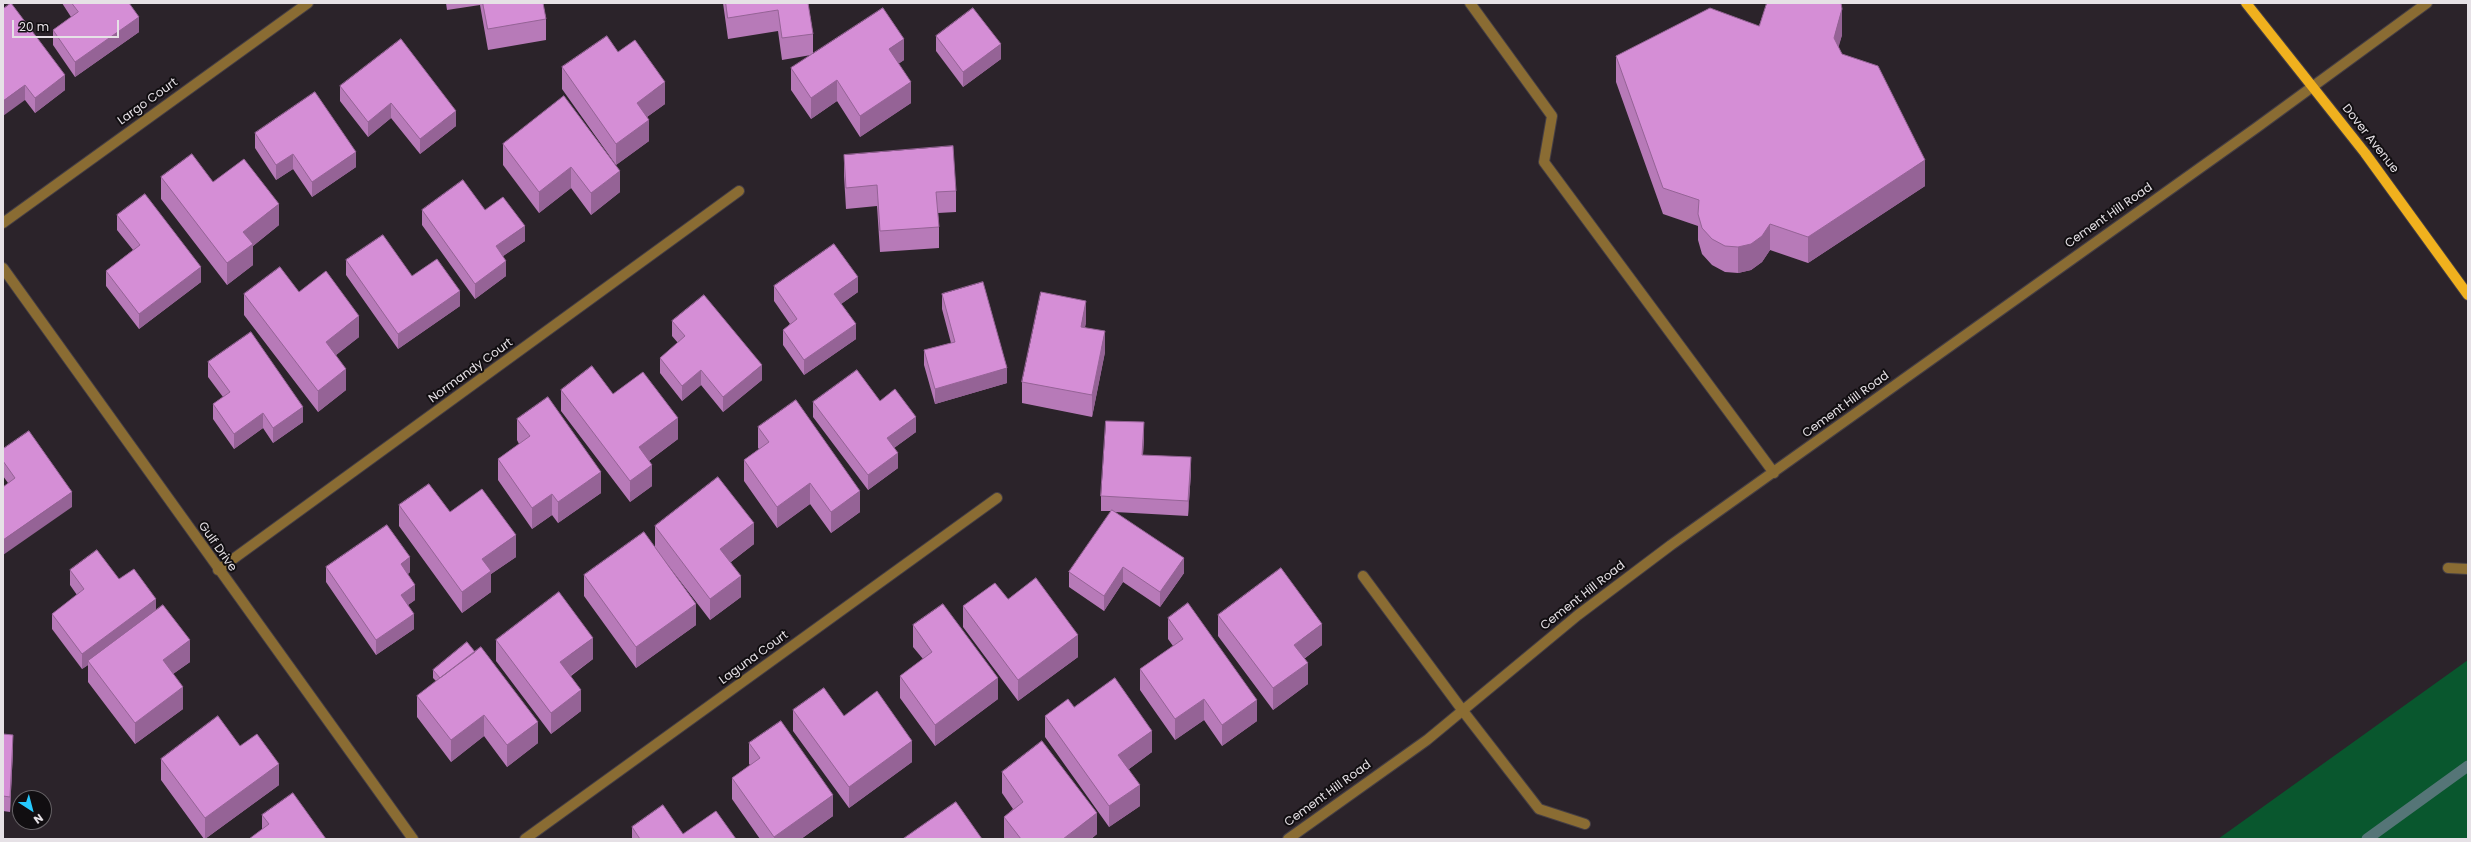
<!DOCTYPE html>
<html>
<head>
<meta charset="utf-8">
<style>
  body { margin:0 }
  #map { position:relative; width:2471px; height:842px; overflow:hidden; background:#2b232a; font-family:Poppins,sans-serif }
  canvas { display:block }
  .frame { position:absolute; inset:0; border:4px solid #e6e1e6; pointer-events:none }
  .north { position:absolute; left:12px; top:790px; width:40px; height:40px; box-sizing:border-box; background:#110e11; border:1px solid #666266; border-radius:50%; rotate:144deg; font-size:11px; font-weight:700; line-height:16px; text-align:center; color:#e6e1e6 }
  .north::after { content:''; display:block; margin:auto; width:14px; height:18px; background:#26c9fe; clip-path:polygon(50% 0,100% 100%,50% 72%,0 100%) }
  .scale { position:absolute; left:12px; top:20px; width:107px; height:18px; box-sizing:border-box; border:2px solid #e6e1e6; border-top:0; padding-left:5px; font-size:12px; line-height:14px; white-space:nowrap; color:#e6e1e6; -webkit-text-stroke:3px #110e11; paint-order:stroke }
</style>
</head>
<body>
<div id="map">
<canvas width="2471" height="842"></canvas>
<div class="frame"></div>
<div class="north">N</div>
<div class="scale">20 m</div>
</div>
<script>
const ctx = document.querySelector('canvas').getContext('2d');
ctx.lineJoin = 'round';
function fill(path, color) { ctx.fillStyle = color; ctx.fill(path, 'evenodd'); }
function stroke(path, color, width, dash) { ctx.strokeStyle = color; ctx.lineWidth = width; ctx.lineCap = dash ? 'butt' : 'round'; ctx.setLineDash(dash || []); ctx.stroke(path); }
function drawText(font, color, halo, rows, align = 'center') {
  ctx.font = font + ' Poppins,sans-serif'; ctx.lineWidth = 4; ctx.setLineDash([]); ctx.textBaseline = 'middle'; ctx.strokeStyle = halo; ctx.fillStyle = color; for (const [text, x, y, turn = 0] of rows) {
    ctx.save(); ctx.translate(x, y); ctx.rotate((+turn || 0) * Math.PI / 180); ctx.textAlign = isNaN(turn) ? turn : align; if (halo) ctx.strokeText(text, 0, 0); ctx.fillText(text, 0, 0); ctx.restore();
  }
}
fill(new Path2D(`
  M2468,660V839H2218Z`), '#09572e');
stroke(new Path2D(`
  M2367,839L2468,766`), '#557577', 11);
const minor = new Path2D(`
  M1470,3L1552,116L1544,162L1774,473
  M3,223L308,3
  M3,268L413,839
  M2448,568L2468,569
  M218,570L739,191
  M1363,576L1463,711L1539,809L1585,824
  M525,839L997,498
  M1288,839L1427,740L1578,615L1671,545L2256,128L2427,3`);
const major = new Path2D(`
  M2246,3L2365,153L2468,295`);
stroke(minor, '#453e44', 12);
stroke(major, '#453e44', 12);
stroke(minor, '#8a6c33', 10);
stroke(major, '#f0b11e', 10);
fill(new Path2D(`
  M62,3H129L139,32L75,77L53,45V30L71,17Z
  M446,3H543L546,19V40L488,50L480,5L447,10Z
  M723,3H808L813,34V54L904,60L898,64L911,103L860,137L837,101L811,119L791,90V68L811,55L782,60L778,31L728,39Z
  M3,9L65,90L35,113L25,100Z
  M1759,26L1842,35L1838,47L1842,54L1925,186L1808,263L1770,250L1762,262L1751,270L1738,273L1725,272L1712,265L1702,254L1698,240V226L1663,214L1616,82V56Z
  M936,36L1001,59L963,87L936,51Z
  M618,52L665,104L647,117L649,141L616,165L562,89V67Z
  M340,86L456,126L420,154L391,118L368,137L340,101Z
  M564,96L620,192L591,215L571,188L539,213L503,165V144Z
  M255,133L356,167L312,197L293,169L276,180L255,148Z
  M844,155L956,191V212L938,213L939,227V248L880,252L877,206L846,209L844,176Z
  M161,177L213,182L279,225L253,246V265L227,285L161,199Z
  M422,210L525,241L503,256L506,276L475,299L422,225Z
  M117,215L201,282L139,329L106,286V271L133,250L117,230Z
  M346,260L412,276L460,306L398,349L346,275Z
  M774,286L858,292L841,304L856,339L804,375L783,345V330L790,324L774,301Z
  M299,292L359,337L336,355L346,390L318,412L244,315V294Z
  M942,294L1007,383L935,404L924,365V350L951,343L942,309Z
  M672,321L762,380L723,412L701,385L682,401L660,373V358L678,343L672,336Z
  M1086,322L1085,327L1105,352L1092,417L1022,403V382Z
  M208,362L303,422L273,443L263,428L234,449L213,419V404L223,397L208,377Z
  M561,390L613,394L678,439L649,461L652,486L630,502L561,411Z
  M813,402L916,432L894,448L898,468L868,490L813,417Z
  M517,419L601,493L558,523L552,515L532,529L498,480V459L519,444L517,440Z
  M758,427L860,512L831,533L810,504L777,528L744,481V460L759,449L758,448Z
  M1144,437L1143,455L1191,472L1188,516L1115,512L1184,573L1160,607L1123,582L1104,611L1069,587V572L1111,511H1101V496Z
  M3,449L72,507L8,483L3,476Z
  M399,505L516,557L491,574V592L462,613L399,526Z
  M655,526L754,544L731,562L741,597L710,620L664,560L696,625L636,668L584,596V575L655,546Z
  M326,567L410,572L408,574L415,600L408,605L414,629L376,655L326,582Z
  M70,570L119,579L156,610L190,662L173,674L183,709L135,744L88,682V665L82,669L52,629V614L77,595L70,585Z
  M1008,599L1078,657L1018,701L963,627V606Z
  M1218,615L1322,645L1304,659L1308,684L1273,710L1218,636Z
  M1168,618L1257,721L1222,746L1204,720L1175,740L1140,690V669L1173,646L1168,639Z
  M913,625L998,699L935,746L900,698V676L923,659L913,647Z
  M496,640L593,659L571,676L581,711L551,734L496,661Z
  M433,670L538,743L507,767L484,736L451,762L417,717V696L436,681L433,678Z
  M1074,707L1152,752L1129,769L1140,806L1109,827L1045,737V716Z
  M793,710L844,716L912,762L849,808L793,731Z
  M3,734L13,750L10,812L3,811Z
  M749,743L833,816L801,839H760L732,799V778L750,765L749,764Z
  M240,746L279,785L205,839H204L161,780V759Z
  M1002,772L1097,834L1091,839H1005L1004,838V817L1013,809L1002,793Z
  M262,815L326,839L262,829Z
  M632,827L683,834L736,839H632Z`), '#b77ab8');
fill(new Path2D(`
  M1842,9V35L1834,64V38Z
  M139,17V32L75,77V62Z
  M904,39V60L889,70V49Z
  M1001,44V59L963,87V72Z
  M65,75V90L35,113V98Z
  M837,80V101L811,119V98Z
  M665,82V104L637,124V103Z
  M911,82V103L860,137V116Z
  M25,85V100L3,116V101Z
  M391,103V118L368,137V122Z
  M456,111V126L420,154V139Z
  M649,120V141L616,165V144Z
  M356,152V167L312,197V182Z
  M293,154V169L276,180V165Z
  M1925,160V186L1808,263V237Z
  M571,167V188L539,213V192Z
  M620,171V192L591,215V193Z
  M279,204V225L253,246V265L227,285V263L243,232Z
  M1770,224V250L1762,262L1751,270L1738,273V247Z
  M525,226V241L496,261V246Z
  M506,261V276L475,299V284Z
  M201,267V282L139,329V314Z
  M858,277V292L834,309V294Z
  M460,291V306L398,349V334Z
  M1086,301V322L1081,348V327Z
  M359,316V337L326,363V342Z
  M856,324V339L804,375V360Z
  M1105,331V352L1092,417V395Z
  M762,365V380L723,412V397Z
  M1007,368V383L935,404V389Z
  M346,369V390L318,412V391Z
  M701,370V385L682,401V386Z
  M303,407V422L273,443V428Z
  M263,413V428L234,449V434Z
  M916,417V432L887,453V438Z
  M678,418V439L639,468V447Z
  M1144,422V437L1142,470V455Z
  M898,453V468L868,490V475Z
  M1191,457V472L1188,516V501Z
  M652,465V486L630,502V481Z
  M601,472V493L558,523V502Z
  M810,483V504L777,528V507Z
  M860,491V512L831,533V512Z
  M72,492V507L3,555V540Z
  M552,494V515L532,529V508Z
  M754,523V544L720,570V549Z
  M516,535V557L491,574V592L462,613V592L482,559Z
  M410,557V572L401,579V564Z
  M1184,558V573L1160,607V592Z
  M1123,567V582L1104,611V596Z
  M741,576V597L710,620V599Z
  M415,585V600L401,610V595Z
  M156,599V614L88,661V665L82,669V654Z
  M696,604V625L636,668V647Z
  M414,614V629L376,655V640Z
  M1322,624V645L1294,666V645Z
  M1078,635V657L1018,701V680Z
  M593,638V659L560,683V662Z
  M190,640V662L163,681V660Z
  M1308,663V684L1273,710V688Z
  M998,678V699L935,746V725Z
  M183,687V709L135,744V723Z
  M581,690V711L551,734V713Z
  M1204,699V720L1175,740V719Z
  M1257,700V721L1222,746V725Z
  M484,715V736L451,762V740Z
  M538,722V743L507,767V745Z
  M1152,731V752L1118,777V755Z
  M13,735V750L10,812V797Z
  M912,741V762L849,808V787Z
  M279,764V785L205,839V818Z
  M1140,785V806L1109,827V806Z
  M833,795V816L801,839H774V837Z
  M1097,813V834L1091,839H1063Z`), '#956396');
const building = new Path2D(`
  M11,3L65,75L35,98L25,85L3,101V9Z
  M72,3H129L139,17L75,62L53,30L78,12Z
  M483,3H543L546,19L488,29Z
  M726,3H808L813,34L782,38L778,10L728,18Z
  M1767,3H1841L1842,9L1834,38L1842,54L1878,66L1925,160L1808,237L1770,224L1762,236L1751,244L1738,247L1725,246L1712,239L1702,228L1698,214L1699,200L1663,188L1616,56L1710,8L1759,26Z
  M883,8L904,39L889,49L911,82L860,116L837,80L811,98L791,68Z
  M973,8L1001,44L963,72L936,36Z
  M607,36L618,52L635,40L665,82L637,103L649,120L616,144L562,67Z
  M401,39L456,111L420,139L391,103L368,122L340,86Z
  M315,92L356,152L312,182L293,154L276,165L255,133Z
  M564,96L620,171L591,193L571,167L539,192L503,144Z
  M953,146L956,191L936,192L939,227L880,231L877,185L846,188L844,155Z
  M192,154L213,182L244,159L279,204L243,232L253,244L227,263L161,177Z
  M463,180L485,210L503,197L525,226L496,246L506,261L475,284L422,210Z
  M145,194L201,267L139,314L106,271L140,245L117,215Z
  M383,235L412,276L437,259L460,291L398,334L346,260Z
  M834,244L858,277L834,294L856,324L804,360L783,330L797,319L774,286Z
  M280,267L299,292L326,271L359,316L326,342L346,369L318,391L244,294Z
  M983,282L1007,368L935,389L924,350L955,342L942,294Z
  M1041,292L1086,301L1081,327L1105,331L1092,395L1022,382Z
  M704,295L762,365L723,397L701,370L682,386L660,358L685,336L672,321Z
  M251,332L303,407L273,428L263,413L234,434L213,404L230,392L208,362Z
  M592,366L613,394L643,372L678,418L639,447L652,465L630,481L561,390Z
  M857,370L880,401L895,389L916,417L887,438L898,453L868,475L813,402Z
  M548,397L601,472L558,502L552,494L532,508L498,459L530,436L517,419Z
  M796,400L860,491L831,512L810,483L777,507L744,460L769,442L758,427Z
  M1106,421L1144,422L1142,455L1191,457L1188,501L1101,496Z
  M29,431L72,492L3,540V487L15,478L3,461V449Z
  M718,477L754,523L720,549L741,576L710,599L655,526Z
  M429,484L450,512L482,489L516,535L482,559L491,571L462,592L399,505Z
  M1112,510L1184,558L1160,592L1123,567L1104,596L1069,572Z
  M387,525L410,557L401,564L415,585L401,595L414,614L376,640L326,567Z
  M644,532L696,604L636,647L584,575Z
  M97,550L119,579L134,569L156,599L82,654L52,614L84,589L70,570Z
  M1281,568L1322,624L1294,645L1308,663L1273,688L1218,615Z
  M1036,578L1078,635L1018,680L963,606L995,583L1008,599Z
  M559,592L593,638L560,662L581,690L551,713L496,640Z
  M1188,603L1257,700L1222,725L1204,699L1175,719L1140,669L1183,639L1168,618Z
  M943,604L998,678L935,725L900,676L932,652L913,625Z
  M163,605L190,640L163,660L183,687L135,723L88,661Z
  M467,642L475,652L440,678L433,670Z
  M481,647L538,722L507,745L484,715L451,740L417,696Z
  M1115,678L1152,731L1118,755L1140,785L1109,806L1045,716L1068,699L1074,707Z
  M824,688L844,716L877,691L912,741L849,787L793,710Z
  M218,716L240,746L257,734L279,764L205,818L161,759Z
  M781,721L833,795L774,837L732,778L760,758L749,743Z
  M3,734L13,735L10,797L3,796Z
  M1042,741L1097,813L1063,839H1021L1004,817L1023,802L1002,772Z
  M293,793L326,839H249L269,824L262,815Z
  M956,802L982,839H903Z
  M663,805L683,834L716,811L736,839H640L632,827Z`);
fill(building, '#d58ed6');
stroke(building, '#956396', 1);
drawText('12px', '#e6e1e6', '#110e11', [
  ["Largo Court",148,102,-36],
  ["Dover Avenue",2370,139,52],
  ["Cement Hill Road",2109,216,-35],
  ["Normandy Court",471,371,-36],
  ["Cement Hill Road",1846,405,-36],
  ["Gulf Drive",217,547,55],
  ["Cement Hill Road",1583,596,-38],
  ["Laguna Court",754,658,-36],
  ["Cement Hill Road",1328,794,-36]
]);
</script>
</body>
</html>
